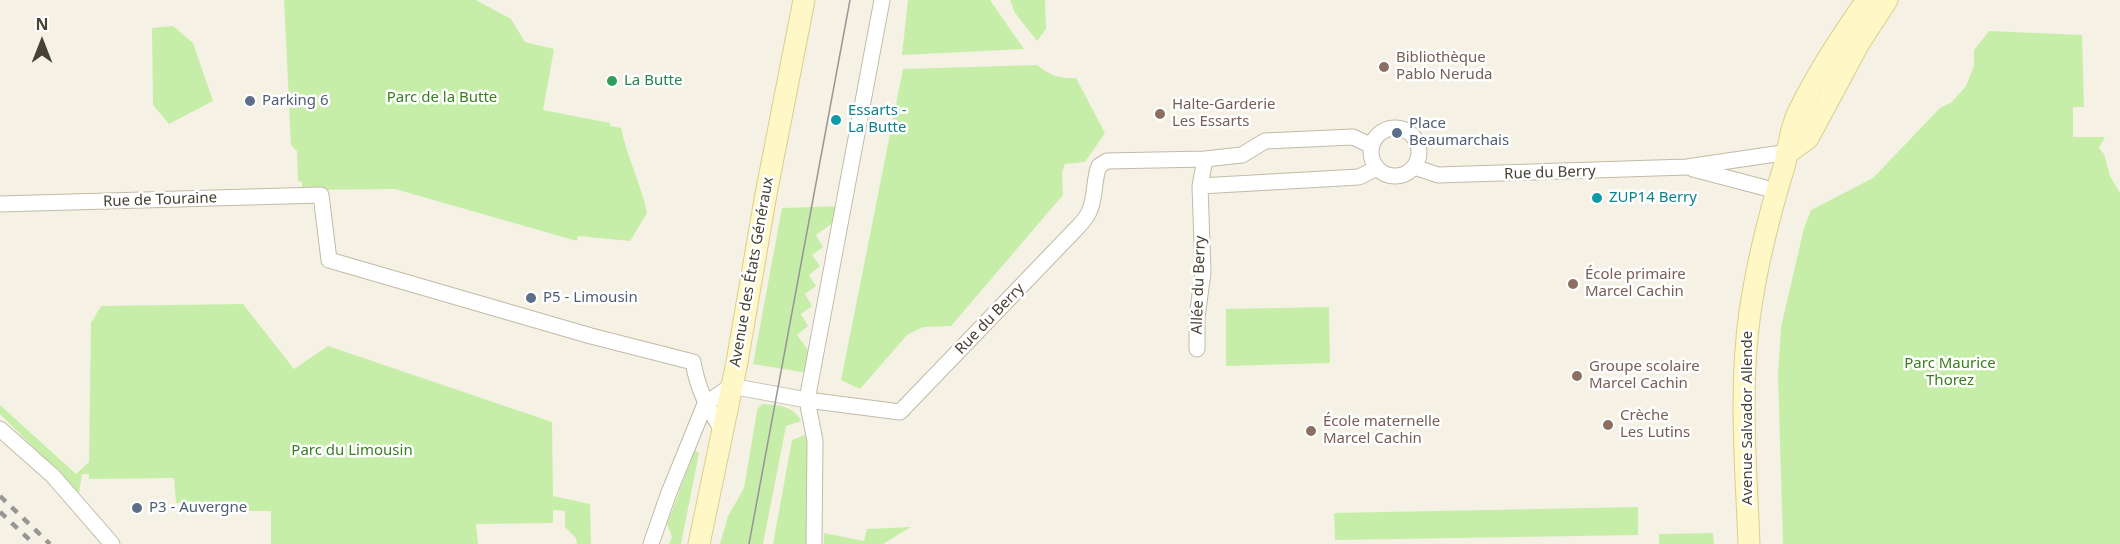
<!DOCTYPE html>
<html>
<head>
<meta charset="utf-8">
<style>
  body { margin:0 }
  #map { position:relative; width:2120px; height:544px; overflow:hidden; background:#f5f2e5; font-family:"Noto Sans",sans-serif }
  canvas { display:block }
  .north { position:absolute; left:12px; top:12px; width:60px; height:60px; -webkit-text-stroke:4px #fff; paint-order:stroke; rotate:0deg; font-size:16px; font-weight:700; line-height:24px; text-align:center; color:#484234 }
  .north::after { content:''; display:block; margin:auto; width:21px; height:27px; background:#484234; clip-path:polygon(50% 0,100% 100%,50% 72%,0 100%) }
</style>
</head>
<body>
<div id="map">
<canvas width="2120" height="544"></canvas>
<div class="north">N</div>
</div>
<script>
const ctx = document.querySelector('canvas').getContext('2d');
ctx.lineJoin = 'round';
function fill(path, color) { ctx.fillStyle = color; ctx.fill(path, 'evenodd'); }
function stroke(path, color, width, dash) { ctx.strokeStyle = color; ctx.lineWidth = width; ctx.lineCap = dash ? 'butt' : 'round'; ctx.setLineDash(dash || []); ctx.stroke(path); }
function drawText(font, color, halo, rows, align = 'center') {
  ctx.font = font + ' "Noto Sans",sans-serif'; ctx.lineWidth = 5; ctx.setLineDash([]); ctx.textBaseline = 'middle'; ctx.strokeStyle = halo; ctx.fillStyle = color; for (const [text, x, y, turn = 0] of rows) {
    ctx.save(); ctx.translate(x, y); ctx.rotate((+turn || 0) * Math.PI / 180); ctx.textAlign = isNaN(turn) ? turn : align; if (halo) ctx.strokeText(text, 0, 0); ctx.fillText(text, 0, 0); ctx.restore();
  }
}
fill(new Path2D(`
  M284,0H476L511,19L525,42L554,49L543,110L610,123V126L621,128C627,157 641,184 647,213L630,241L578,236L577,241L395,189L311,190L302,188V182L298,181L297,151L291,145Z
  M908,0H990L1024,49L902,55Z
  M1010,0H1045L1046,29L1037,41L1015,13Z
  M173,26L193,43L213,101L169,124L153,105L152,28Z
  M1989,31L2082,35L2084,107H2073V137H2105L2099,148L2104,154L2110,176L2120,193V544H1783L1778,374L1781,327L1804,228L1811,210L1873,178L1940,108L1952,102L1966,86L1974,66V50Z
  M1037,65C1049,75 1060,79 1076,78L1105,133L1085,162L1065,164L1062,173L1063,195L951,326L924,327L908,334L860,389L841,380L903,69Z
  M840,206L837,220L816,235L823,247L812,255L820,266L809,275L816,286L805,294L812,306L801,314L808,326L797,335L812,355L808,373L753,364L782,208Z
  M243,304L294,369L328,346L552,422L553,496L590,504L591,544H577L576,538L565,527V511L553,510V523L476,524L478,544H271V511H191L190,503H176L174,478L89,479V474H82L79,493L0,414V405L76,474L89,462L91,323L101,306Z
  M1329,307L1330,363L1226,366V309Z
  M763,404C778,405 794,406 801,421L786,426L763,544H720L728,516L744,488L757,411L759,407Z
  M807,434L810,450L807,544H773L792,440Z
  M695,450L699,453L681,544H669L672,537L667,524Z
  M1638,507V535L1335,540L1334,513Z
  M911,527L883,544H824V533L864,541L867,529Z
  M1713,533L1714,544H1659V534Z`), '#c7eea9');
const street = new Path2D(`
  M1371 152a24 24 0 1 1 48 0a24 24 0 1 1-48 0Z
  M1414,167L1438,175L1687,167L1789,152
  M1693,169L1777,191
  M1200,186L1359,177L1377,168
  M0,204L321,195L329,260L591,336L693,362C698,390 707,407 723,431
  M1197,349V317L1203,273L1200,186L1205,159
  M0,429L53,476L112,544
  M651,544L668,495L705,404L731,386L807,400L900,412L1074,231C1079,226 1086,219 1089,212C1096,198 1093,181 1099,166L1107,161L1205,159L1242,155L1265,141L1353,137L1372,146
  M814,544L815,441L807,400L882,0`);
const secondary = new Path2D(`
  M1789,152L1808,138L1859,43L1887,0
  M699,544L737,362L766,194L804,0
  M1749,544C1746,468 1739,388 1750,312C1757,264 1769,216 1783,170C1789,151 1789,131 1798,113C1817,73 1842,36 1867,0`);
stroke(street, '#c1bba7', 17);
stroke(secondary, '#d9ce8f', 23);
stroke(street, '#fff', 15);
stroke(secondary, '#fff7c5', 21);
stroke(new Path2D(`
  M749,544L850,0`), '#969696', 1.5);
stroke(new Path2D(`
  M0,496L50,544
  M0,512L34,544`), '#969696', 4.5, [8, 8]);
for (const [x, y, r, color] of [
  [1384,67,6,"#8d6e63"],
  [612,81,6,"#2e9e5b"],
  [250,101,6,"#5c6f8a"],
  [1160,114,6,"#8d6e63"],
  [836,120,6,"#0f9aa8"],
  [1397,133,6,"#5c6f8a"],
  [1597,198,6,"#0f9aa8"],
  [1573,284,6,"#8d6e63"],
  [531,298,6,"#5c6f8a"],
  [1577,376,6,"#8d6e63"],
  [1608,425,6,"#8d6e63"],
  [1311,431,6,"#8d6e63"],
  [137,508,6,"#5c6f8a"]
]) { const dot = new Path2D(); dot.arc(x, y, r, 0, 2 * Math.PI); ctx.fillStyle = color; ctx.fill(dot); stroke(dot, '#fff', 2); }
drawText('15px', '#785e54', '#fff', [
  ["Bibliothèque",1396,58],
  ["Pablo Neruda",1396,75],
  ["Halte-Garderie",1172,105],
  ["Les Essarts",1172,122],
  ["École primaire",1585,275],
  ["Marcel Cachin",1585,292],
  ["Groupe scolaire",1589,367],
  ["Marcel Cachin",1589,384],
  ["Crèche",1620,416],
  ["Les Lutins",1620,433],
  ["École maternelle",1323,422],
  ["Marcel Cachin",1323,439]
], 'left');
drawText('15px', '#27864d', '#fff', [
  ["La Butte",624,81]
], 'left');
drawText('15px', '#3a8020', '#fff', [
  ["Parc de la Butte",442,98],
  ["Parc Maurice",1950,364],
  ["Thorez",1950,381],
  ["Parc du Limousin",352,451]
]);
drawText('15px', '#4e5e75', '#fff', [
  ["Parking 6",262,101],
  ["Place",1409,124],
  ["Beaumarchais",1409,141],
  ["P5 - Limousin",543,298],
  ["P3 - Auvergne",149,508]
], 'left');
drawText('15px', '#0d838f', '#fff', [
  ["Essarts -",848,111],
  ["La Butte",848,128],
  ["ZUP14 Berry",1609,198]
], 'left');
drawText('15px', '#484234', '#fff', [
  ["Rue du Berry",1550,173,-2],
  ["Rue de Touraine",160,200,-2],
  ["Avenue des États Généraux",752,272,-80],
  ["Allée du Berry",1199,285,-88],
  ["Rue du Berry",990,319,-46],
  ["Avenue Salvador Allende",1748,418,-90]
]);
</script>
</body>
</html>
